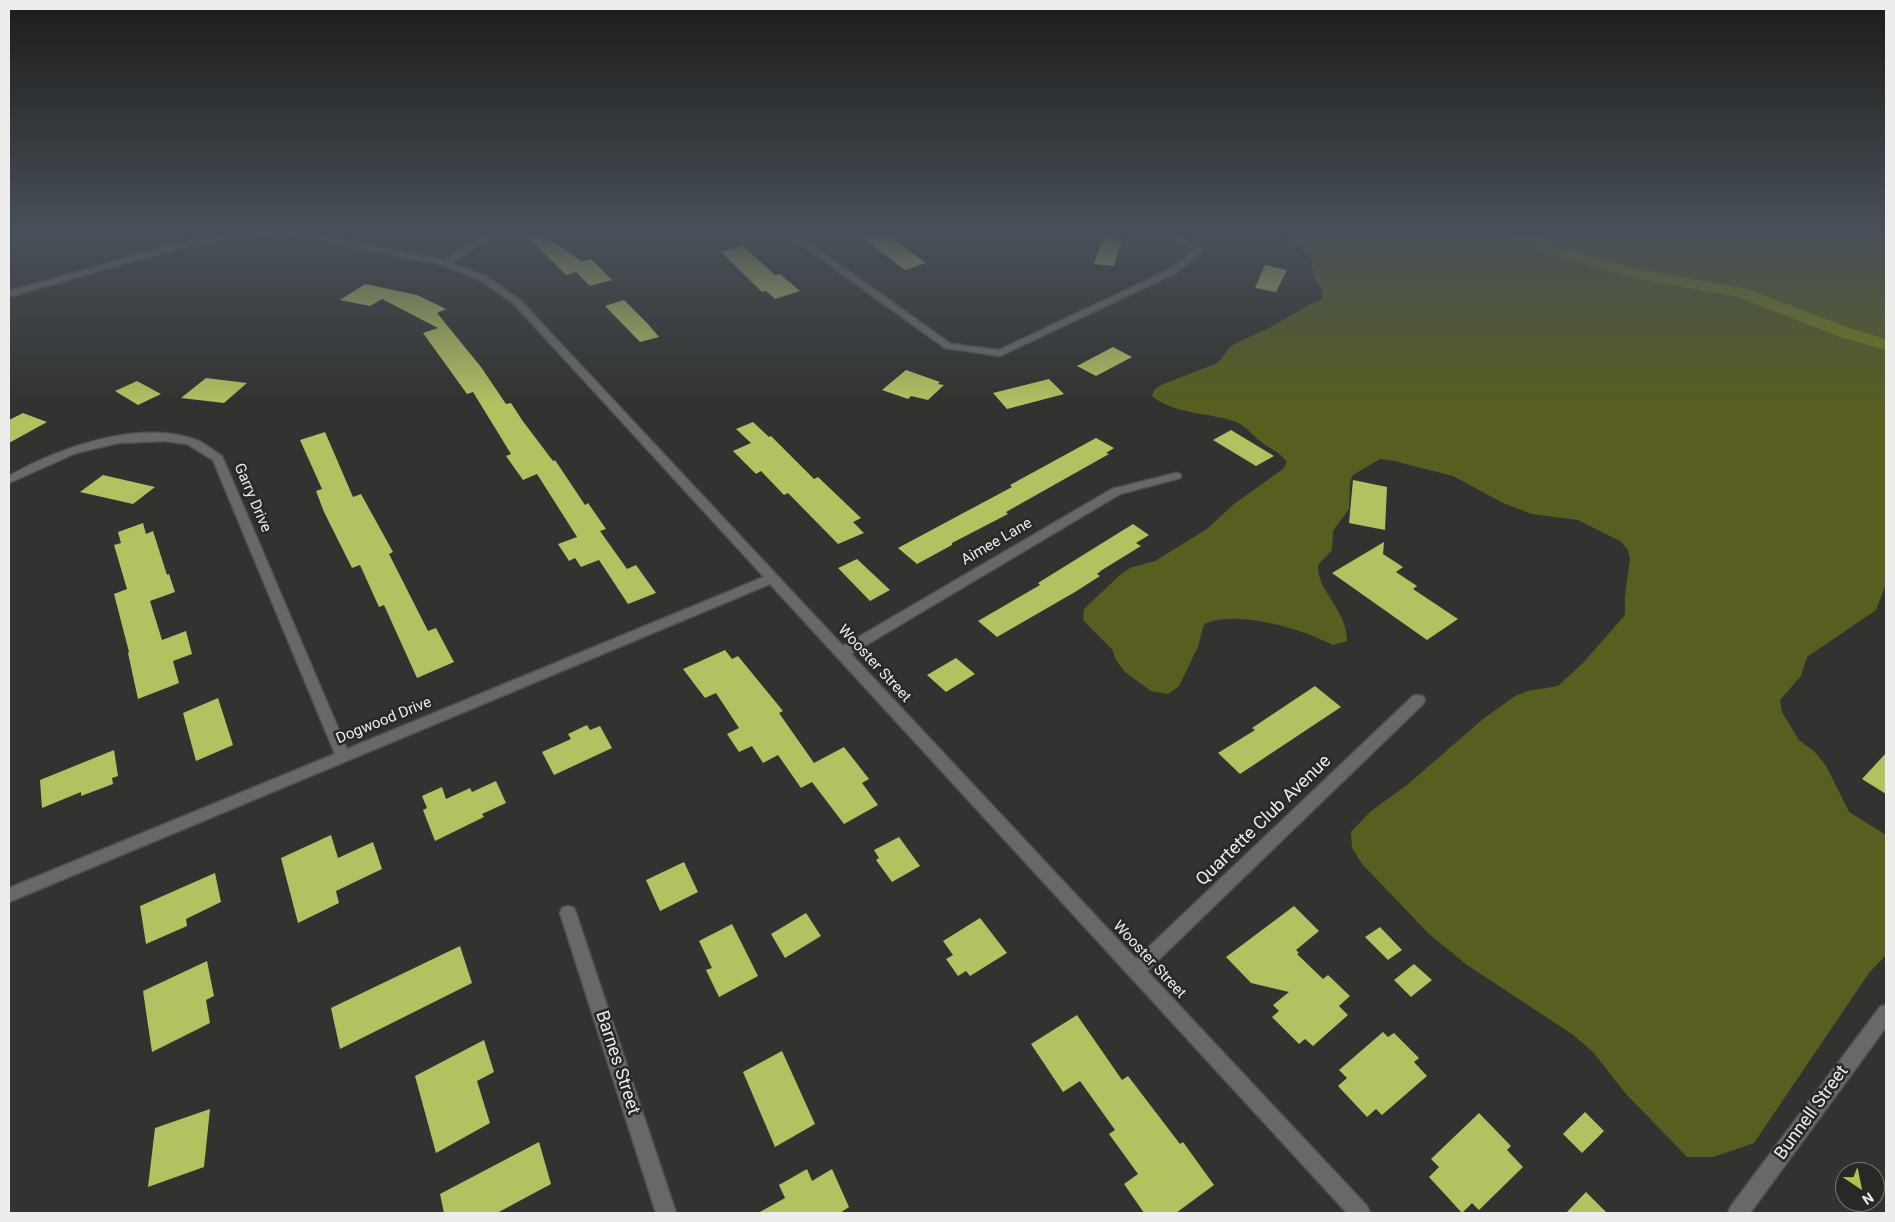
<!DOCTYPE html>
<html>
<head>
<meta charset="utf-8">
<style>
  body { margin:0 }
  #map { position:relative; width:1895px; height:1222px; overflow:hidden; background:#323330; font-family:Roboto,sans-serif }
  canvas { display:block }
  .frame { position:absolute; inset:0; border:10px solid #ededeb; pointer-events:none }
  .north { position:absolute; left:1835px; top:1162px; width:50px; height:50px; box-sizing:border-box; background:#282926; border:1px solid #777775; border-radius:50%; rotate:146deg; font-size:14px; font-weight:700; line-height:20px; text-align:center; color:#ededeb }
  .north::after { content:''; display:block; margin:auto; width:18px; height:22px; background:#b4c24b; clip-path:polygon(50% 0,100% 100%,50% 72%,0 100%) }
</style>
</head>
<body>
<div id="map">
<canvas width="1895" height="1222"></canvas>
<div class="frame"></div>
<div class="north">N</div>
</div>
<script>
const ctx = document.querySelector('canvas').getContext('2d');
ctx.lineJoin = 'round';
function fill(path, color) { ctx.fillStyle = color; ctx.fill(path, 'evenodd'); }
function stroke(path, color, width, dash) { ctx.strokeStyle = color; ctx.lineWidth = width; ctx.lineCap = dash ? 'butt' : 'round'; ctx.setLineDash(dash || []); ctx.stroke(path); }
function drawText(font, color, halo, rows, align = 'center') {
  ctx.font = font + ' Roboto,sans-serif'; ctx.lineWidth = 5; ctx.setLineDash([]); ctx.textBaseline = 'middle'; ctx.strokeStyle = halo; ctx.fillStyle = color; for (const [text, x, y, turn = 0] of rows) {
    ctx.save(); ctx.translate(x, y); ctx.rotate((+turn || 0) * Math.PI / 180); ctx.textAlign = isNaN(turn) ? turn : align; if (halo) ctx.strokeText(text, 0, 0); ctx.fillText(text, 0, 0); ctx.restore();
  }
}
fill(new Path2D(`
  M1282,233H1886V584L1876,610L1807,657L1801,676L1780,700L1782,712L1799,740L1815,752L1826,766L1849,812L1886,835V955L1869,973L1754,1143L1713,1157H1687L1626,1094L1593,1052L1572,1034L1467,965L1429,934L1362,864L1352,848L1351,832L1371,811L1407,785L1483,719L1515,696L1528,691L1558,686L1583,663L1625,615V595L1630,559L1628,550L1620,541L1578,520L1532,514L1503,503L1453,476L1394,461L1380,459L1353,475L1350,482L1349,509L1333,531L1332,550L1318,565C1317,592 1347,609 1347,641L1333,645C1302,629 1238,609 1204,624L1198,647L1179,686L1168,694L1151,691L1125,672L1116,660L1112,649L1083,620L1084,609L1120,575L1130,568L1155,561L1207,529L1234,504L1283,469L1287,462C1280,452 1270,449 1260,441C1252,435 1246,426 1236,422C1209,412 1175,415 1152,396L1154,390L1161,385L1215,364C1224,359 1225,350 1233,345C1245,338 1259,333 1271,327C1288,317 1304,307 1322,299V289L1314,278L1311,258Z`), '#575e20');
fill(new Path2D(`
  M1508,233H1528L1554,245L1637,269L1748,289L1852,329L1886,339V350L1840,337L1738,297L1629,277L1542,251L1510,236Z`), '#747f17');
fill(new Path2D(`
  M539,233L582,261L591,259L612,280L590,286L576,272L566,275L525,234Z
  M856,233H885L926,263L905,270Z
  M1103,238L1122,240L1114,266L1094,264Z
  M743,246L775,275L780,274L800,291L775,299L766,291L762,292L721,252Z
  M1265,265L1287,270L1276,292L1255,288Z
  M365,284L417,295L446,309L437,313L481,367L506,404L511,403L522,420L553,461L555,460L585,505L588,503L606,529L600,531L627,569L636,565L656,593L628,604L599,560L581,567L575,558L569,561L558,544L577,537L537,474L523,480L506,456L511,454L473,392L467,394L423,333L438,328L382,299L370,306L340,300Z
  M624,300L648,324L659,337L640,342L605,306Z
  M1113,347L1132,357L1096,376L1077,366Z
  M906,370L940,382L938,384L944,385L928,400L911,396L908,399L882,390Z
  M206,378L247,383L224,403L181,398Z
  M1049,379L1064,394L1007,409L993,393Z
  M137,381L161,394L138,405L115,391Z
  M23,413L47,422L9,443V420Z
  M753,422L769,437L771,436L814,479L818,477L861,518L853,522L864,533L838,544L788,493L784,495L761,471L756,474L733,451L751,443L736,429Z
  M1231,430L1274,456L1256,466L1213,440Z
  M325,432L353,497L361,494L393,552L389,554L428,631L436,628L454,662L417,678L384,605L379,607L360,565L352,568L324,512L316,491L322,489L300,440Z
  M1096,438L1114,448L1106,453L1109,454L1006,512L1008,514L952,543V545L917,564L898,548L1012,487L1010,485Z
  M103,475L155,487L133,504L80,492Z
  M1353,480L1387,487L1385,530L1349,523Z
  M143,523L146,534L153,531L167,575L169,574L175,592L150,601L162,640L186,631L192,654L173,661L179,683L138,699L128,653L129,652L114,594L127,589L114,545L121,543L118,532Z
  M1133,524L1149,535L1136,543L1141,546L1102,570L1097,574L1100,576L1075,592L997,637L978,621L1040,585L1038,583Z
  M1384,542L1383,554L1403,567L1396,572L1417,586L1413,589L1458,619L1427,640L1332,573Z
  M857,559L890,590L870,601L838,568Z
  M725,650L732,659L738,656L783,711L779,713L814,763L844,747L869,779L862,783L878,805L844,824L812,782L801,788L778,755L763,763L752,746L739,752L727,734L739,728L716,693L705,698L683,669Z
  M956,658L975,674L946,692L927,675Z
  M1315,686L1341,707L1240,774L1218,753L1255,730L1252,728Z
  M218,698L233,745L196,761L183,713Z
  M587,725L590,730L600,726L612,748L554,775L542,752L571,739L568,734Z
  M114,750L118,776L112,778L113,784L81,796V792L42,808L40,780Z
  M1886,753V794L1862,779Z
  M496,781L506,803L482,814L484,817L435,841L423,810L427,808L422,796L442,787L446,799L470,788L472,792Z
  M331,835L338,858L373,842L382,869L336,891L339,903L298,923L281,858Z
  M899,837L920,866L892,882L876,860L879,858L874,850Z
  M684,862L698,892L660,911L646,880Z
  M215,873L221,902L186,919L187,926L146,944L140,906Z
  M1294,906L1319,931L1296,950L1299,953L1297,954L1323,979L1328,975L1350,996L1339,1006L1348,1015L1313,1046L1305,1039L1299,1044L1272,1017L1279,1011L1273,1005L1289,992L1251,983L1226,957Z
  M806,913L821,936L785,958L771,934Z
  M980,918L1007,953L970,976L966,971L958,976L946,959L953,955L943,941Z
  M732,924L758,976L719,997L706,970L712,968L699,941Z
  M1380,927L1402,950L1388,960L1365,937Z
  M460,946L472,983L340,1049L331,1008Z
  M207,961L214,996L206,1000L210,1023L152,1052L143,991Z
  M1414,964L1432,980L1411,997L1394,980Z
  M1077,1015L1122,1080L1128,1076L1180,1144L1183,1142L1214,1185L1176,1213H1144L1124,1184L1138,1174L1109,1134L1115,1130L1080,1081L1063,1092L1031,1044Z
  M1383,1032L1388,1037L1394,1033L1419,1058L1414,1062L1427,1076L1382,1115L1376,1109L1367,1117L1338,1086L1347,1078L1339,1070Z
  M484,1040L494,1072L477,1081L490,1123L436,1153L415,1076Z
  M782,1051L815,1124L775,1147L743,1072Z
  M210,1109L204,1167L148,1187L155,1128Z
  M1585,1112L1604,1131L1582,1153L1563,1134Z
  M1479,1113L1511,1146L1507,1150L1523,1167L1479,1210L1472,1203L1462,1213L1429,1177L1439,1167L1431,1159Z
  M539,1142L551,1184L497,1213H444L440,1194Z
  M807,1169L812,1181L832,1169L849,1207L840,1213H758L785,1198L779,1185Z
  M1586,1192L1607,1213H1566Z`), '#b3c161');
const minor = new Path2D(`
  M236,233H308L443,260L489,233H499L451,263L486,276L520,300L843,646L1112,489L1176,473L1180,474L1181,476L1180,478L1120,494L851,654L1136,959L1413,696L1418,695L1423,696L1425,700L1423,704L1147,971L1367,1206L1370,1213H1347L770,584L9,902V888L335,754L213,460L187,444L165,441L118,443L76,453L9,483V476C58,448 139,419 196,440C205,443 213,451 222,456L347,749L764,577L514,304L480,280L442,265L304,237L277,235L241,237L180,248L9,297V291L176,244Z
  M785,233H795L951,344L999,350L1170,269L1194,251L1166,233H1176L1203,251L1176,273L1000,356L945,348Z
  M568,906L574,908L576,913L676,1213H656L560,913L562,908Z
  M1886,1005V1027L1750,1213H1728L1731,1206L1880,1007Z`);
stroke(minor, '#50514e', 3);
fill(minor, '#686967');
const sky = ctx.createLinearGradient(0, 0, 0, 404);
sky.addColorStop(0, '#1c1c1a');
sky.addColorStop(0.58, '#495059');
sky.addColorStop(1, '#49505900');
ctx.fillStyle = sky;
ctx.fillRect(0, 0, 1895, 404);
drawText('15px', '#ededeb', '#282926', [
  ["Garry Drive",252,498,67],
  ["Aimee Lane",997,542,-30],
  ["Wooster Street",874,664,47],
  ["Dogwood Drive",384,721,-22],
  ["Wooster Street",1149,960,47]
]);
drawText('18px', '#ededeb', '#282926', [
  ["Quartette Club Avenue",1264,821,-44],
  ["Barnes Street",617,1063,72],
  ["Bunnell Street",1812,1113,-54]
]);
</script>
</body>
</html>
